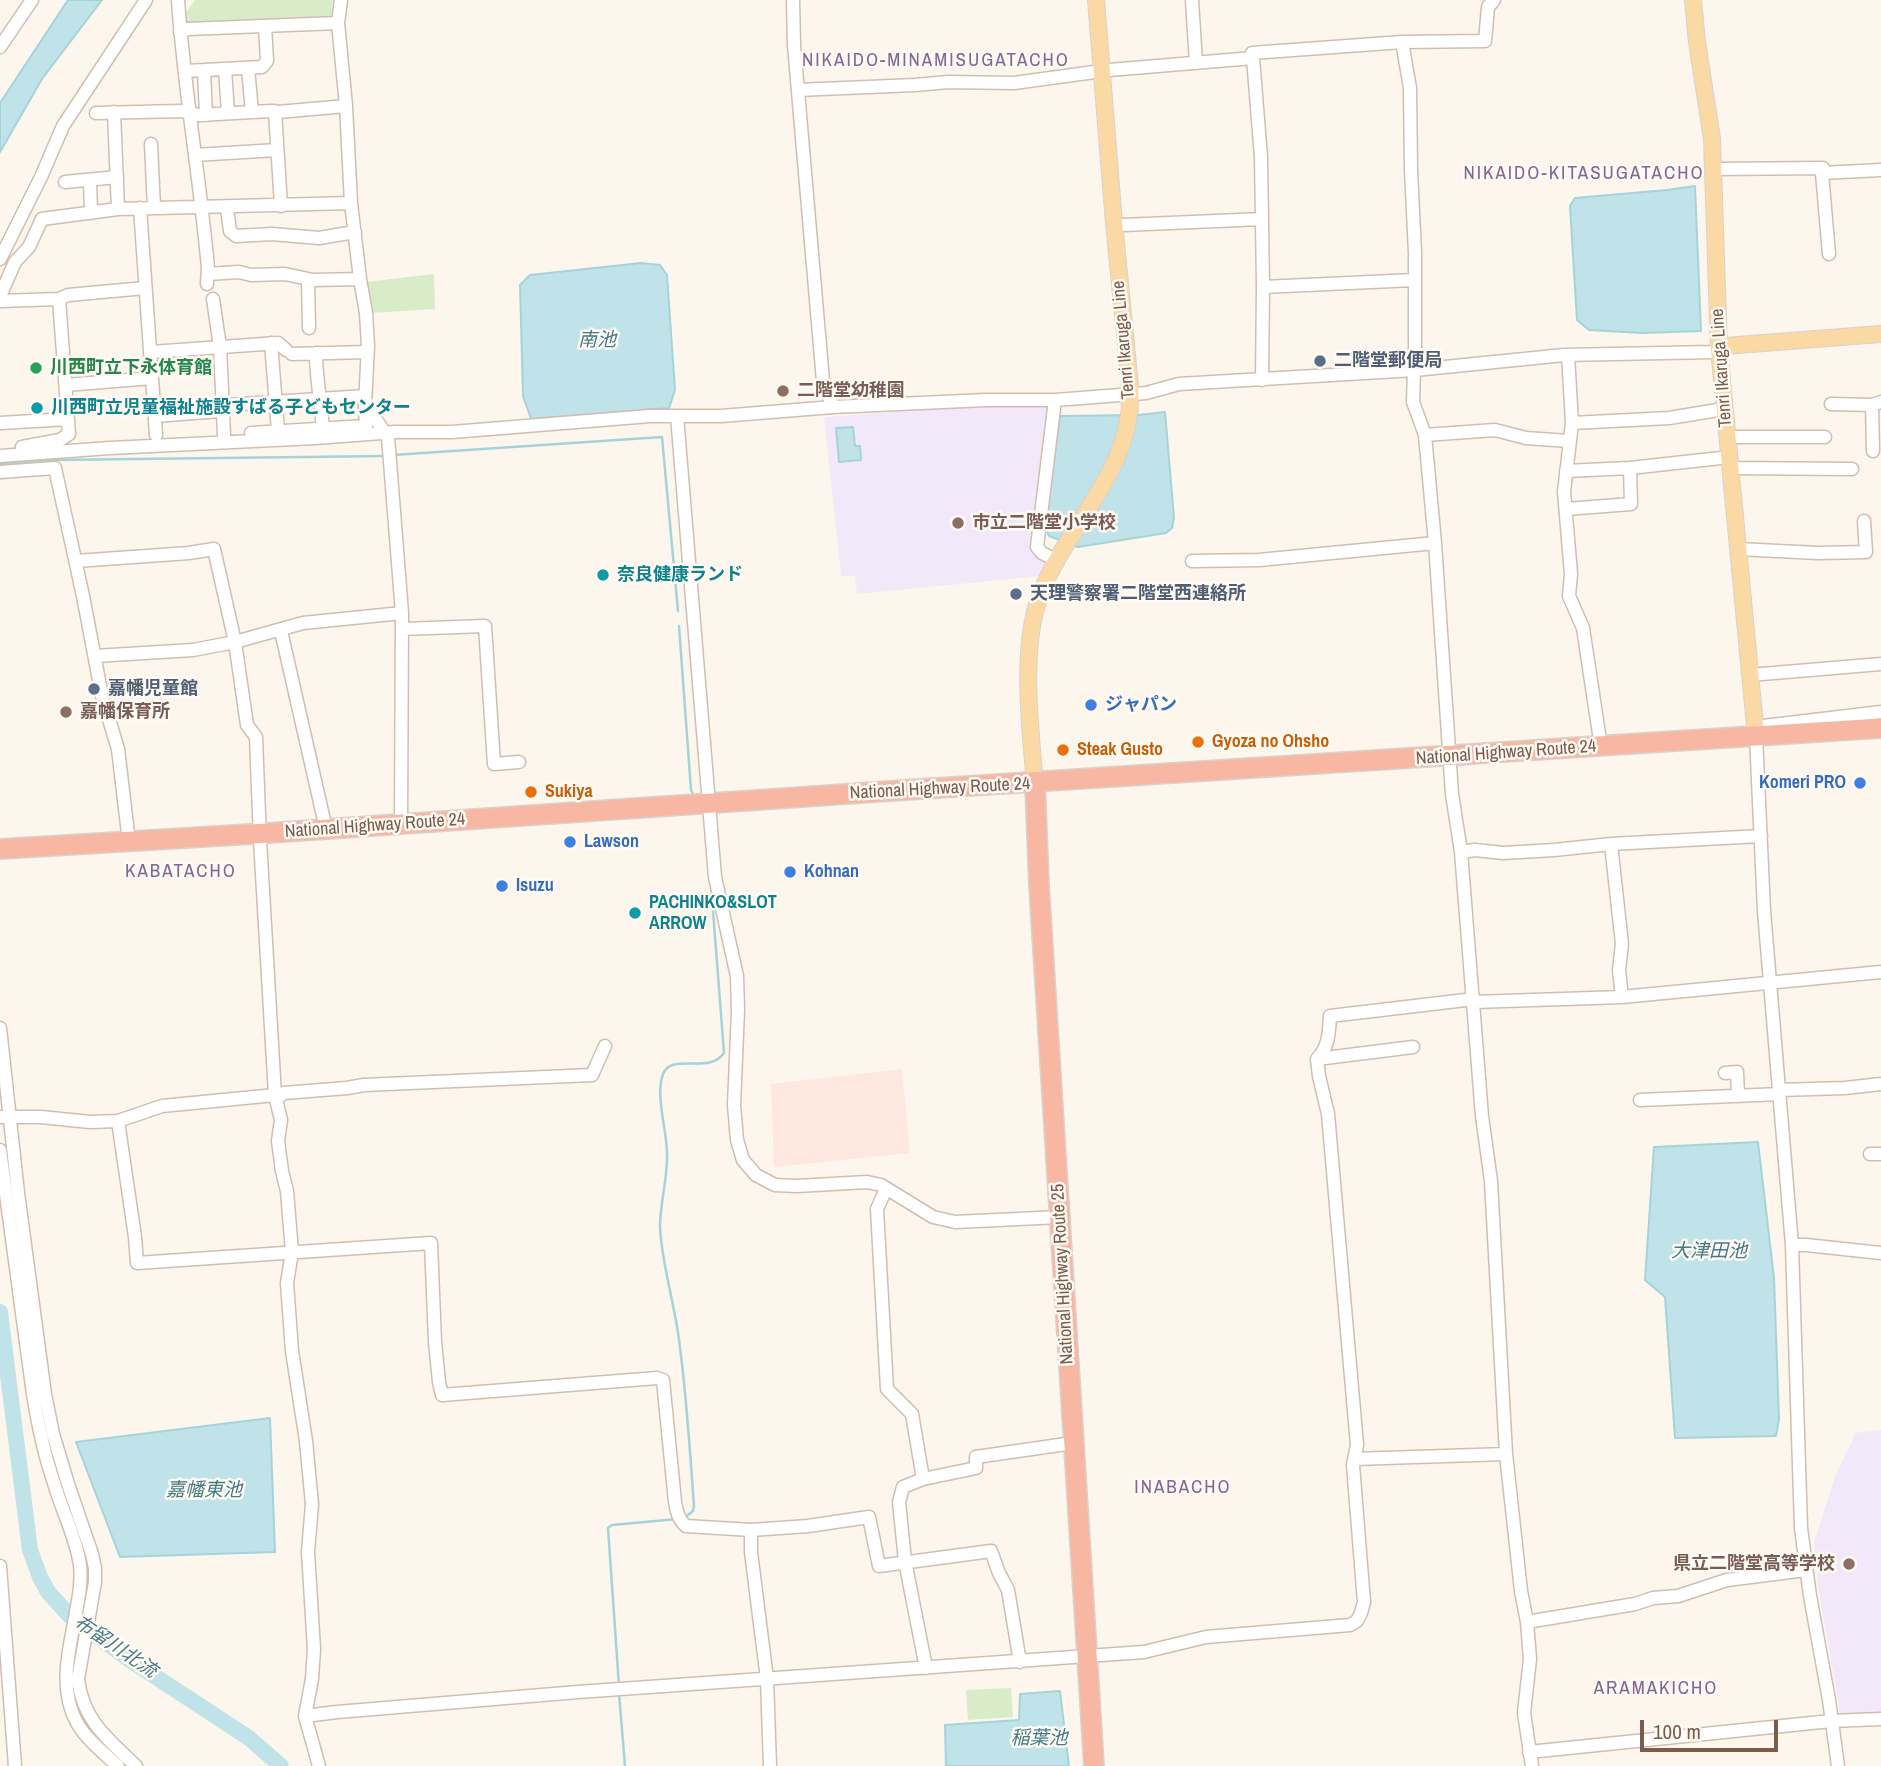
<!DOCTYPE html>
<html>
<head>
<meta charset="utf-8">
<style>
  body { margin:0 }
  #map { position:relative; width:1881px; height:1766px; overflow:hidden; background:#fdf6ec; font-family:"Archivo Narrow",sans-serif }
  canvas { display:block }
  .scale { position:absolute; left:1640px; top:1720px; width:138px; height:32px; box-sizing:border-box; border:4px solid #7a5c4d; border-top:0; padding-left:9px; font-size:21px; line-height:24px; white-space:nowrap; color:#7a5c4d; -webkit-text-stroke:5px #fffaf3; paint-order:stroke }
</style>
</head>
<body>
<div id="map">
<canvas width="1881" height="1766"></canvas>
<div class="scale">100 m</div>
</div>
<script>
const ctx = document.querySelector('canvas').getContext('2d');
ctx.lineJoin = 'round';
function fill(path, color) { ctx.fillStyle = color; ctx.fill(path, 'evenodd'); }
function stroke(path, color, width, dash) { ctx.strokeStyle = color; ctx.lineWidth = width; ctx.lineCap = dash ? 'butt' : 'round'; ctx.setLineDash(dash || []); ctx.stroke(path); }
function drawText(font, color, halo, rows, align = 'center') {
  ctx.font = font + ' "Archivo Narrow","Noto Sans JP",sans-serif'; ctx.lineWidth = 5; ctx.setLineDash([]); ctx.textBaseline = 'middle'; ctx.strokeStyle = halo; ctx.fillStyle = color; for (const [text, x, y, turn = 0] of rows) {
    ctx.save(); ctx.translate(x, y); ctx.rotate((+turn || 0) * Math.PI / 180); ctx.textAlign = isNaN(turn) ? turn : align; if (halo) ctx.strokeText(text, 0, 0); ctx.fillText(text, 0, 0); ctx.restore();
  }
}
fill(new Path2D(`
  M902,1069L910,1153L774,1167L771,1084Z`), '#fde8e0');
fill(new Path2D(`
  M981,406L1049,407L1033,555L1047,563L1041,576L857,594L855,576H841L824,417Z
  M1881,1430V1716L1841,1718L1818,1586L1814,1542L1836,1474L1853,1439L1854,1433Z`), '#f3e8fa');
fill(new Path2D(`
  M195,0H333L331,16L186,23L185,14Z
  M434,274L435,309L370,313L366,282Z
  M1011,1688L1013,1717L968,1720L966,1690Z`), '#d8ecc9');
const water = new Path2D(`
  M68,0H102L42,79L0,152V103Z
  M1695,186L1701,331L1642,333L1589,330L1577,320L1570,206L1575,198L1667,190Z
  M641,263L660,265L667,275L675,390L669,408L531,419L523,396L520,285L530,275Z
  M1165,412L1174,518L1172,528L1166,533L1078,547L1049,536L1045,528L1060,416L1138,415Z
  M853,427L855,446H860L861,460L839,462L836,428Z
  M1758,1142L1774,1278L1779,1419L1776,1436L1675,1438L1665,1297L1645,1280L1654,1147Z
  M270,1418L275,1552L120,1557L76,1442Z
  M1060,1691L1069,1766H946L945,1725L1019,1720L1020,1694Z`);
fill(water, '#bfe3e8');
stroke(water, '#a5d3da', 2);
stroke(new Path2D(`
  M393,455L662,437L678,611
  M0,464L53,460L386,456
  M679,626L691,790L694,796
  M683,1519L693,1511L694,1506C690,1454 687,1400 680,1348C676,1307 662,1268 660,1227C660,1202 668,1178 667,1153C667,1130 655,1096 663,1074C672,1052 709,1075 724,1053L711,885
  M619,1686L608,1528L612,1525L677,1519
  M619,1693L625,1766`), '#a5d3da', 2.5);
stroke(new Path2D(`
  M0,1312L30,1550L40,1577L48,1592L70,1616L130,1660L249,1738L281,1766`), '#bfe3e8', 16);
const minor = new Path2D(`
  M178,0C184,90 200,178 208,268C208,274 207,278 207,284
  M341,0L338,23L346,106L351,203L360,279L366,313L368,346L365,404L388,437L396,537L402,613L401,824
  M793,0L794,45L823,381L833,407
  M1192,0L1196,63
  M180,32L188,29L338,23
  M1402,42L1410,88L1411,170L1415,253V370
  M0,47L32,0
  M1253,58L1261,157L1263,287L1262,380
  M248,68L252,112
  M225,69L228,113
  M204,70L206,115
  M185,71L262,67L267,61L265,26
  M798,90L915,85L948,82L1014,83L1109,70L1253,58L1252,53L1402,42L1485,41L1488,7L1494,0
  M275,111L281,206
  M114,112L118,209
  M96,113L181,111L199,115L271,111L278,112L346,106
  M151,144L154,208
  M195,155L277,150
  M1713,169L1823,168L1822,173L1881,170
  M1822,173L1829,254
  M90,180L91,213
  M65,182L117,177
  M140,208L156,435
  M227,208L230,231L236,236L272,234L319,238L355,232
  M1114,223L1123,225L1262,219
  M0,259L41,177L63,126L146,0
  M208,274L239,272L251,275L285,274L313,280L360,279
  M308,279L309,328
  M1263,287L1414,280
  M0,296L15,262L29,247L42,219L118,209L351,203
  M213,299L220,347L224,435
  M0,301L59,299L68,295L145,288
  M271,343L278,431
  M151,352L278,343L286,350
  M317,353L316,358C317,382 321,405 323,429
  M292,354L367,352
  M1568,355L1572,423L1564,492L1571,574L1569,596L1583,628L1601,747
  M1414,370L1413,402L1425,435L1435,543L1452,794L1461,852L1482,1116L1491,1181L1506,1454L1521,1591L1527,1622L1530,1659L1524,1713L1532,1766
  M66,385L152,378
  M1055,400L1037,547L1042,553L1056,560
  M1831,404L1872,405L1881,402
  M1872,405L1873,451
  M155,416L220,411L226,405L365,396
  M677,416L715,877L737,976L738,1010L734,1105L737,1140L743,1160L756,1175L775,1185L797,1186L867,1182L881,1185L933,1217L955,1222L1060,1217
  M0,423L68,419
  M1572,423L1669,418L1724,409
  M251,433L366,426L365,406
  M1425,435L1495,430L1526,438L1569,441
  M1727,437H1825
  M22,447L60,440L69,434L59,299
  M0,456L110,448L315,438L395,432H452L650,416H721L833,407L986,400H1055L1146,393L1179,384L1415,370L1564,355L1713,352L1719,349
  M1730,468L1852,469
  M1566,471L1630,468L1730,457
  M0,472L55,468L83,596L102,696L118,749L129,842
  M1566,509L1631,504L1630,468
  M1738,549L1818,553L1866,552L1864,521
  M76,561L189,553L214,549L235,642L247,725L256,737L260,840L275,1095L281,1120L278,1141L282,1171L287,1191L292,1252L287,1283L292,1351L306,1441L312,1504L308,1552L314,1649L312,1679L305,1716L319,1766
  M1192,561L1259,560L1435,543
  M402,629L485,626L494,764L519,762
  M281,631L326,829
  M95,656L193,650L235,642L303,623L402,613
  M1750,675L1881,664
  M1755,727L1881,712
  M1756,736L1764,911L1792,1245L1801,1528L1810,1596L1829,1700L1838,1766
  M1611,844L1622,944L1619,970L1622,997
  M1461,852L1475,850L1503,853L1554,850L1611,844L1761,836
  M1474,1002L1622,997L1881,972
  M0,1028L18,1193L45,1394L53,1434L68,1484L92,1554L95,1568V1582L78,1679C83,1721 108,1739 136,1766
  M1317,1059L1413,1047
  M1725,1073L1737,1072L1738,1096
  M1780,1090L1845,1088L1881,1084
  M277,1098L284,1093L347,1088L364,1085L592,1075L605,1046
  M1640,1100L1780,1094
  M0,1117H41L90,1122L118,1121L162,1106L275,1095
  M118,1121L135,1237L137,1263L431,1243L435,1342L439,1382L442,1395L657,1378L663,1380L675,1502C677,1512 678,1519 686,1526L751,1530L808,1526L869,1517L879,1566L991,1551L999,1573L1008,1590L1020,1662
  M0,1150L33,1394C38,1425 44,1454 54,1483C62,1511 76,1537 80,1565C82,1583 78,1601 75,1618C68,1654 59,1690 77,1723C87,1740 104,1753 118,1766
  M1870,1154H1881
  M886,1189L877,1209L887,1389L912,1414L923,1479
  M1792,1245H1806L1881,1253
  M1354,1459L1506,1454
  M751,1530V1552L767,1679L770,1766
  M0,1566L15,1766
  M1527,1622L1635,1604L1653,1598L1678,1596L1727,1580L1806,1570
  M926,1668L905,1561L899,1502L903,1487L923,1479L976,1468V1457L1073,1443
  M305,1716L337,1712L578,1692L1144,1652L1206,1637L1350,1625L1357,1621L1361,1613L1364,1602L1353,1465L1357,1445L1328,1114L1319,1076L1317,1059C1329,1047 1329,1032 1330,1016L1474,999
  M1529,1752L1831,1721L1881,1719`);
const major = new Path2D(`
  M1693,0L1697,42L1712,139L1719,349L1756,736
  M1719,349L1725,346L1881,334
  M1035,783C1030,727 1020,645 1041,593C1068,523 1136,467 1130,386L1114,223L1096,0`);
const highway = new Path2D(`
  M1035,783L1039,885L1094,1766
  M0,849L268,833L905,790L1881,728`);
stroke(minor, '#d1beb0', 15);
stroke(major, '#dad1cd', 18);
stroke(highway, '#dad1cd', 22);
stroke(minor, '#fff', 12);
stroke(major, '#fbd9a5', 16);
stroke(highway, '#f7b7a3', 19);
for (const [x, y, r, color] of [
  [1320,361,7,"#5c6f8a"],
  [36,368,7,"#2e9e5b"],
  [783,391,7,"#8d6e63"],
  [37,408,7,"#0f9aa8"],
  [958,523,7,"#8d6e63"],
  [603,575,7,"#0f9aa8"],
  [1016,594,7,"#5c6f8a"],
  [94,689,7,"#5c6f8a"],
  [1091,705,7,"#3f7fe0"],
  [66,712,7,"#8d6e63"],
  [1198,742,7,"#e8710a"],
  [1063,750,7,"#e8710a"],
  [1860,783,7,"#3f7fe0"],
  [531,792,7,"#e8710a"],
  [570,842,7,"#3f7fe0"],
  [790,872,7,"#3f7fe0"],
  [502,886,7,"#3f7fe0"],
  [635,913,7,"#0f9aa8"],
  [1849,1564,7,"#8d6e63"]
]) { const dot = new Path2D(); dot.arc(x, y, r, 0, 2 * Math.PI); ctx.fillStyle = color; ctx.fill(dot); stroke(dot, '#fffaf3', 2.5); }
drawText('18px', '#7a5c4d', '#fffaf3', [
  ["Tenri Ikaruga Line",1124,340,-95],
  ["Tenri Ikaruga Line",1722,368,-94],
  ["National Highway Route 24",1506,753,-4],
  ["National Highway Route 24",940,789,-3],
  ["National Highway Route 24",375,826,-4],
  ["National Highway Route 25",1063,1274,-93]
]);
drawText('bold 18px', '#4e5e75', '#fffaf3', [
  ["二階堂郵便局",1334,361],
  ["天理警察署二階堂西連絡所",1030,594],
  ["嘉幡児童館",108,689]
], 'left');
drawText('bold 18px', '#27864d', '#fffaf3', [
  ["川西町立下永体育館",50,368]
], 'left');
drawText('bold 18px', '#785e54', '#fffaf3', [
  ["二階堂幼稚園",797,391],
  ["市立二階堂小学校",972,523],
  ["嘉幡保育所",80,712],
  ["県立二階堂高等学校",1835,1564,"right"]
], 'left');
drawText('bold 18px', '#0d838f', '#fffaf3', [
  ["川西町立児童福祉施設すばる子どもセンター",51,408],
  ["奈良健康ランド",617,575],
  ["PACHINKO&SLOT",649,903],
  ["ARROW",649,924]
], 'left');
drawText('bold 18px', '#366cbe', '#fffaf3', [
  ["ジャパン",1105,705],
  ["Komeri PRO",1846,783,"right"],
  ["Lawson",584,842],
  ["Kohnan",804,872],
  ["Isuzu",516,886]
], 'left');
drawText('bold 18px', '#c56008', '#fffaf3', [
  ["Gyoza no Ohsho",1212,742],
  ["Steak Gusto",1077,750],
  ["Sukiya",545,792]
], 'left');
ctx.letterSpacing = '2px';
drawText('19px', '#846695', '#fffaf3', [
  ["NIKAIDO-MINAMISUGATACHO",936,61],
  ["NIKAIDO-KITASUGATACHO",1584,174],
  ["KABATACHO",181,872],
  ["INABACHO",1183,1488],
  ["ARAMAKICHO",1656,1689]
]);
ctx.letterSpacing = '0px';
drawText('italic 19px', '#437c86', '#fffaf3', [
  ["南池",597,341],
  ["大津田池",1709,1252],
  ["嘉幡東池",204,1491],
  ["布留川北流",115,1647,34],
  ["稲葉池",1039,1739]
]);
</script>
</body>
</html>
